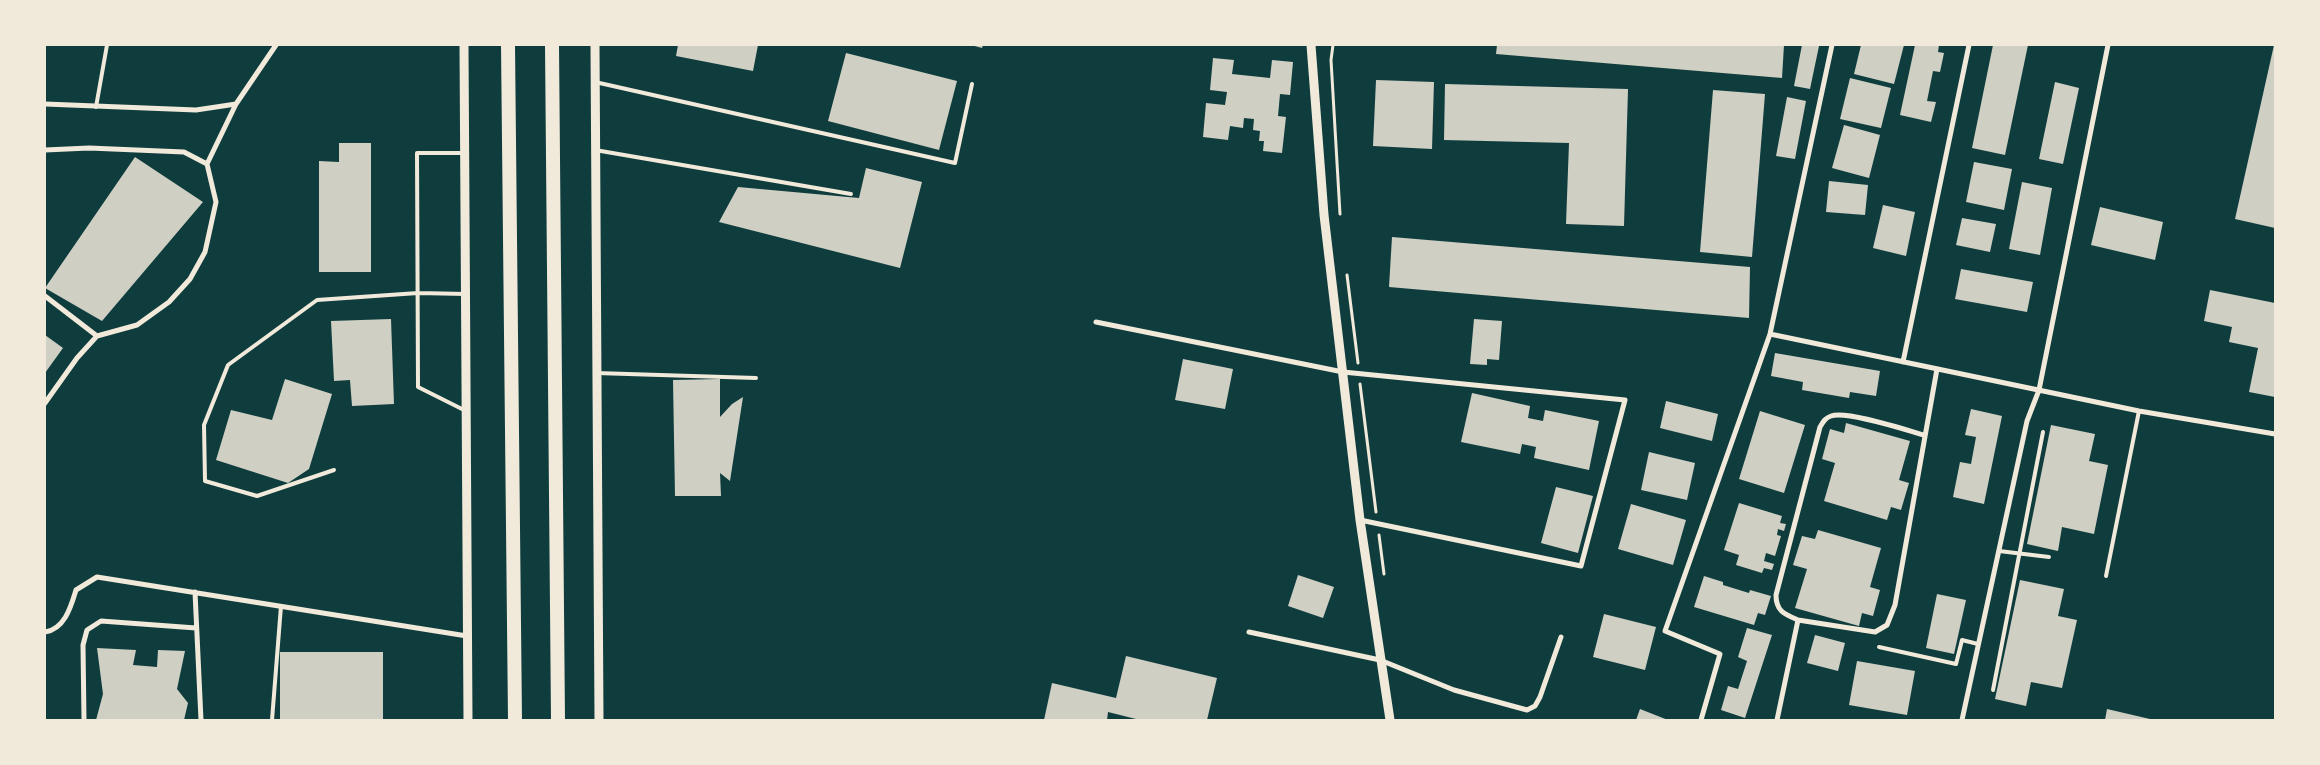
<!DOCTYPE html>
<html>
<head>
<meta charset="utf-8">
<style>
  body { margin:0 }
  #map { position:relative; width:2320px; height:765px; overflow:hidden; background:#0f3d3e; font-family:"Sofia Sans Condensed",sans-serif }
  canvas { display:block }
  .frame { position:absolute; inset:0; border:46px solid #f1e9da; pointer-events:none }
</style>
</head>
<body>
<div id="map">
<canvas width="2320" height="765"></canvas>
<div class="frame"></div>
</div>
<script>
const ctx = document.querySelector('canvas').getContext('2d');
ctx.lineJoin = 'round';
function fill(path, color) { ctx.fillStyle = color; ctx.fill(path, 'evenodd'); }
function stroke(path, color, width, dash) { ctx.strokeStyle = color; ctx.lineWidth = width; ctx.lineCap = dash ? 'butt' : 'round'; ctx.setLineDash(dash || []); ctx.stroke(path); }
fill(new Path2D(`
  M678,45H758L753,71L676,56Z
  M971,45H983L982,48Z
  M1497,45H1784L1782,78L1496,54Z
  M1802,45L1819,46L1810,89L1794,86Z
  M1861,45H1904L1894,84L1854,74Z
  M1915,45H1939L1938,52L1944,53L1940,72L1933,71L1927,101L1936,102L1931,122L1900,115Z
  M1993,45H2028L2005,155L1972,148Z
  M2274,45H2275V228L2235,219Z
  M846,53L957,81L939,150L828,121Z
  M1213,58L1234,60L1232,74L1270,78L1272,60L1293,62L1290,95L1280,94L1278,116L1286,117L1282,153L1263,151L1264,141H1259L1260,131L1253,130L1254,119L1244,118L1243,128L1230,126L1228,140L1203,137L1206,103L1225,105L1227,92L1210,90Z
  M1850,78L1891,88L1881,128L1840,119Z
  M1376,80L1434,82L1432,149L1373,146Z
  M2055,82L2079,88L2063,164L2039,159Z
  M1445,84L1628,89L1624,226L1566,224L1569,143L1444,140Z
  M1713,90L1765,94L1752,257L1700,252Z
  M1787,97L1806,101L1795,159L1776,156Z
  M1844,125L1880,135L1869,178L1832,168Z
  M339,143H371V272H319V161L339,162Z
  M135,157L203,202L102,321L45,288Z
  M1974,162L2012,169L2004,210L1966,202Z
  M866,168L922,182L900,268L719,222L738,187L859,198Z
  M1829,181L1868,185L1865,215L1826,212Z
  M2022,182L2052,188L2040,255L2009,249Z
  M1883,205L1915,212L1906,256L1873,248Z
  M2100,207L2163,222L2155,260L2091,245Z
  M1962,218L1996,224L1990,252L1956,245Z
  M1392,237L1750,267L1749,318L1389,287Z
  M1961,269L2033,282L2027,312L1955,299Z
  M2210,290L2275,303V397L2249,392L2258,348L2229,342L2232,327L2204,321Z
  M391,319L394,404L352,406L350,380L334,381L331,321Z
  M1474,319L1502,321L1499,360L1487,359V365L1470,364Z
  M45,335L63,348L45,373Z
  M1775,353L1880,371L1876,396L1850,392L1849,398L1802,390L1803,382L1771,376Z
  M1183,359L1233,369L1225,409L1175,400Z
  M285,379L332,394L309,469L288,483L216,460L231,410L272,420Z
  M720,379V417L732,404L743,397L730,481L720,473L721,496H675L673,380Z
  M1472,393L1530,406L1528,418L1543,421L1545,410L1599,421L1589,470L1534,458L1536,447L1522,444L1520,454L1461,442Z
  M1666,401L1718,414L1712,441L1660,428Z
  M1971,409L2002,416L1984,504L1953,497L1960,462L1971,464L1976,437L1965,435Z
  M1760,411L1805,425L1784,493L1739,479Z
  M1846,423L1910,441L1899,480L1909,483L1901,510L1891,507L1887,520L1824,501L1835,463L1822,459L1830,429L1844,433Z
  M2051,425L2095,434L2089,461L2108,465L2094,534L2062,527L2058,551L2027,544Z
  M1649,452L1695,463L1687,500L1641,490Z
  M1556,487L1593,496L1578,553L1541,543Z
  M1739,503L1782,516L1780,523L1786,524L1784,531L1778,529L1777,535L1781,536L1775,556L1766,553L1764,561L1774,564L1772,570L1764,568L1762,573L1736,565L1739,555L1724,550Z
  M1631,504L1686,520L1673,565L1618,549Z
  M1818,530L1881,548L1870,587L1880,590L1873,616L1862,613L1859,626L1795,608L1807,569L1793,565L1802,536L1815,539Z
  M1298,575L1334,587L1323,618L1288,606Z
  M1704,576L1723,582V585L1749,593L1750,590L1771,596L1765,615L1758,613L1754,625L1694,607Z
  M2020,580L2064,589L2058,616L2077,620L2062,688L2031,682L2026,706L1995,699Z
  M1937,594L1966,600L1954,654L1926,648Z
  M1604,614L1656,627L1645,670L1593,657Z
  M1747,628L1772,635L1745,718L1721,710L1728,686L1738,689L1747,661L1738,657Z
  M1815,635L1845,643L1838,671L1807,663Z
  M97,648L136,650L133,665L157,667L158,650L185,651L177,689L188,703L184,720H96L103,694Z
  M280,652H383V720H280Z
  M1126,656L1217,678L1207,720H1140L1108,712L1107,720H1044L1052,683L1116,698Z
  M1857,661L1915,671L1907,715L1849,705Z
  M1640,709L1668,720H1636Z
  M2107,709L2150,719V720H2105Z`), '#cfcfc3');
stroke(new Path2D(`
  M1333,45L1331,60L1340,214
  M1347,275L1358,363
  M1360,384L1376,512
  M1379,535L1384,574`), '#f1e9da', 3);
stroke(new Path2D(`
  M595,82L955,163L972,84
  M96,107L107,45
  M595,150L851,194
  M465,153H417L418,387L466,411
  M596,373L756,378
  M334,470L257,496L205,481L204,425L228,365L317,300L418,293L466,294
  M1999,551L2049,557
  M2106,576L2139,411
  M1879,647L1956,664L1962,640L1978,644
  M1993,690L2043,432
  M272,720L281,606`), '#f1e9da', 4);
stroke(new Path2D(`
  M45,104L196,110L236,104L276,45
  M45,150L89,148L184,152L207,164
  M45,296L97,336
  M1096,322L1343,372L1625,400L1581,566L1360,520
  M1770,334L2139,411L2275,434
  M1903,362L1969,45
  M45,403L77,358L97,336L137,325L169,302L190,279L205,252L216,202L207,164L236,104
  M195,592L201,720
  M1798,620C1784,614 1776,611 1776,595L1820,427C1823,422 1825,418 1831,416C1846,410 1906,430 1924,435
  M45,632C65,629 71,606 76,590L97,577L467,636
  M1249,632L1380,660L1454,690L1527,710L1535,706L1540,697L1561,637
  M84,720L83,645L87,630L101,621L196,628
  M1701,720L1720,654L1665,631L1770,334L1832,45
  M1777,720L1798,620L1875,632L1887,625L1895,605L1937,369
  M1962,720L2027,421L2039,390L2108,45`), '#f1e9da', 5);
stroke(new Path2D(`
  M464,45L468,720
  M595,45L599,720
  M1311,45L1324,215L1360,520L1390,720`), '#f1e9da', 9);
stroke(new Path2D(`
  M508,45L515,720
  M552,45L558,720`), '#f1e9da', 14);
</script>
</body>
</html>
